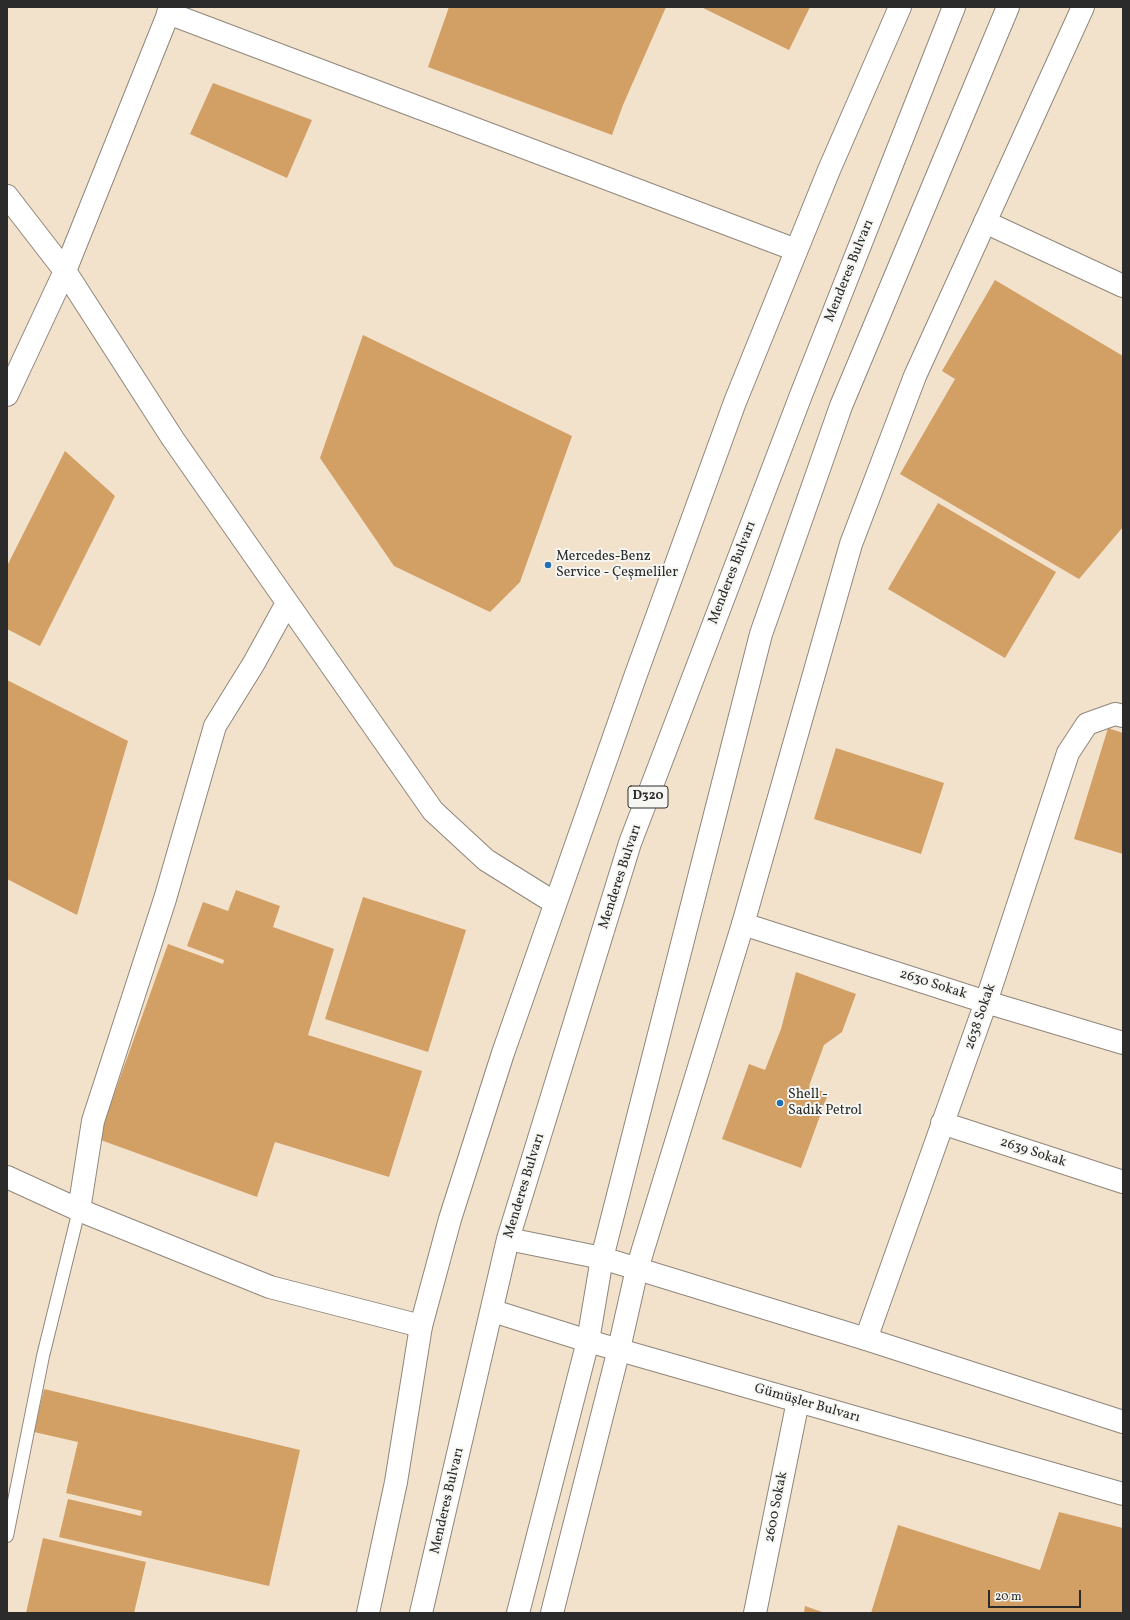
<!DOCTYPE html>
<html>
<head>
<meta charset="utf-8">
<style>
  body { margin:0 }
  #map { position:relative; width:1130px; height:1620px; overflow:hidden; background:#f3e2cb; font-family:Vollkorn,serif }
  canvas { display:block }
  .frame { position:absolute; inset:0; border:8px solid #2b2b2b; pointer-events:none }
  .scale { position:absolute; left:988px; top:1590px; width:93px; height:18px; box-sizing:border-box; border:2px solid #2b2b2b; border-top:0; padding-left:5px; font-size:12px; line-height:14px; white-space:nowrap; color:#2b2b2b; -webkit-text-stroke:3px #f6f6f2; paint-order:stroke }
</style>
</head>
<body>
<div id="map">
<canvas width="1130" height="1620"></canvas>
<div class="frame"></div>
<div class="scale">20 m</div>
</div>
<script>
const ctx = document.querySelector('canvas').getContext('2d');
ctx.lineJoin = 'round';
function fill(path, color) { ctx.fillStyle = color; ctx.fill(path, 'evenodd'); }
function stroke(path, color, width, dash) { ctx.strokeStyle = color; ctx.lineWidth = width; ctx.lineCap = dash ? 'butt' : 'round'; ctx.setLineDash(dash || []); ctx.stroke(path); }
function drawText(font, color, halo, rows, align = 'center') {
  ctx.font = font + ' Vollkorn,serif'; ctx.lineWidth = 4; ctx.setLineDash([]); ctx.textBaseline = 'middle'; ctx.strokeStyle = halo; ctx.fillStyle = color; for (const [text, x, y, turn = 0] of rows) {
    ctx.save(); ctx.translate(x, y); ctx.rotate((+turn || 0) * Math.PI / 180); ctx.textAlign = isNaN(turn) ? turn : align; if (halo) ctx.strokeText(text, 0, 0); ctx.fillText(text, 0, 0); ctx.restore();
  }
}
fill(new Path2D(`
  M449,7H666L623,105L612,135L428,67Z
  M701,7H810L789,50Z
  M213,83L312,120L287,178L190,134Z
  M995,280L1123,356V527L1079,579L900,474L955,379L942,371Z
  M363,335L572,436L520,582L490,612L394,566L320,458Z
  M65,451L115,496L40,646L7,629V566Z
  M938,503L1056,572L1005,658L888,589Z
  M7,680L128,741L77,915L7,879Z
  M1108,728L1123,733V854L1074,839Z
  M836,748L944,783L921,854L814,819Z
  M236,890L280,906L273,927L334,949L308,1035L422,1071L389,1177L275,1142L257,1197L98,1139L168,944L223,964L224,960L187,946L203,902L228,911Z
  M363,897L466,930L428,1052L325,1019Z
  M796,972L856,994L842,1032L824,1045L809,1086L828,1094L801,1168L722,1139L749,1064L765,1070L781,1029Z
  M44,1389L300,1450L269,1586L59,1537L68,1499L141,1516L142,1511L66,1493L78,1442L34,1432Z
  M1059,1512L1123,1528V1613H871L898,1525L1040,1570Z
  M43,1538L146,1562L134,1613H26Z
  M805,1606L825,1613H804Z`), '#d29f65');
const lane = new Path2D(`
  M7,1536L43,1356L79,1210`);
const street = new Path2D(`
  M168,13L796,250
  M7,196L65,271L173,439L433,811L486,860L555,903
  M985,222L1123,286
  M7,395L65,271L171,7
  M743,924L986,1002L1123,1043
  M942,1123L1123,1182
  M7,1177L79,1210L270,1287L421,1326
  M79,1210L93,1121L165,899L215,726L254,663L287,603
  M866,1339L986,1002L1068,753L1087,724L1115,714L1123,716
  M755,1613L798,1401`);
const secondary = new Path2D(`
  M368,1613L396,1482L421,1326L450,1219L503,1053L635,677L735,402L829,170L900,7
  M552,1613L619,1349L637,1269L743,924L851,544L915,376L1083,7`);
const primary = new Path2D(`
  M508,1239L602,1258L866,1339L1123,1422
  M493,1311L588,1341L1123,1494
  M421,1613L508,1239L630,843L801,395L954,7
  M518,1613L588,1341L602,1258L761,634L841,406L1008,7`);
stroke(lane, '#8f867b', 14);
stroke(street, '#8f867b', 24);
stroke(secondary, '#8f867b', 24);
stroke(primary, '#8f867b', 24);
stroke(lane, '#fff', 12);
stroke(street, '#fff', 22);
stroke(secondary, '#fff', 22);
stroke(primary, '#fff', 22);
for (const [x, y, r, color] of [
  [548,565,4,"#1f6fb2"],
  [780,1103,4,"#1f6fb2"]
]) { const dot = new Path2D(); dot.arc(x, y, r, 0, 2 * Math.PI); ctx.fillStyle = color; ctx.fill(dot); stroke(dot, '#f6f6f2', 1.5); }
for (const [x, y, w] of [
  [648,797,40]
]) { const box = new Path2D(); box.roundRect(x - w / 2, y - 11, w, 22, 3); ctx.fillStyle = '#f6f6f2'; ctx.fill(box); stroke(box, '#2b2b2b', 1); }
drawText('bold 13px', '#2b2b2b', null, [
  ["D320",648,797]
]);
drawText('14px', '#2b2b2b', '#f6f6f2', [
  ["Menderes Bulvarı",850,271,-68],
  ["Menderes Bulvarı",733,573,-69],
  ["Menderes Bulvarı",621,877,-72],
  ["2630 Sokak",933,985,18],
  ["2638 Sokak",981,1017,-71],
  ["2639 Sokak",1033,1153,18],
  ["Menderes Bulvarı",525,1186,-73],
  ["Gümüşler Bulvarı",807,1404,16],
  ["Menderes Bulvarı",448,1501,-77],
  ["2600 Sokak",777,1507,-79]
]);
drawText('14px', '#2b2b2b', '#f6f6f2', [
  ["Mercedes-Benz",556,557],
  ["Service - Çeşmeliler",556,573],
  ["Shell -",788,1095],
  ["Sadık Petrol",788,1111]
], 'left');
</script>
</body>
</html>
